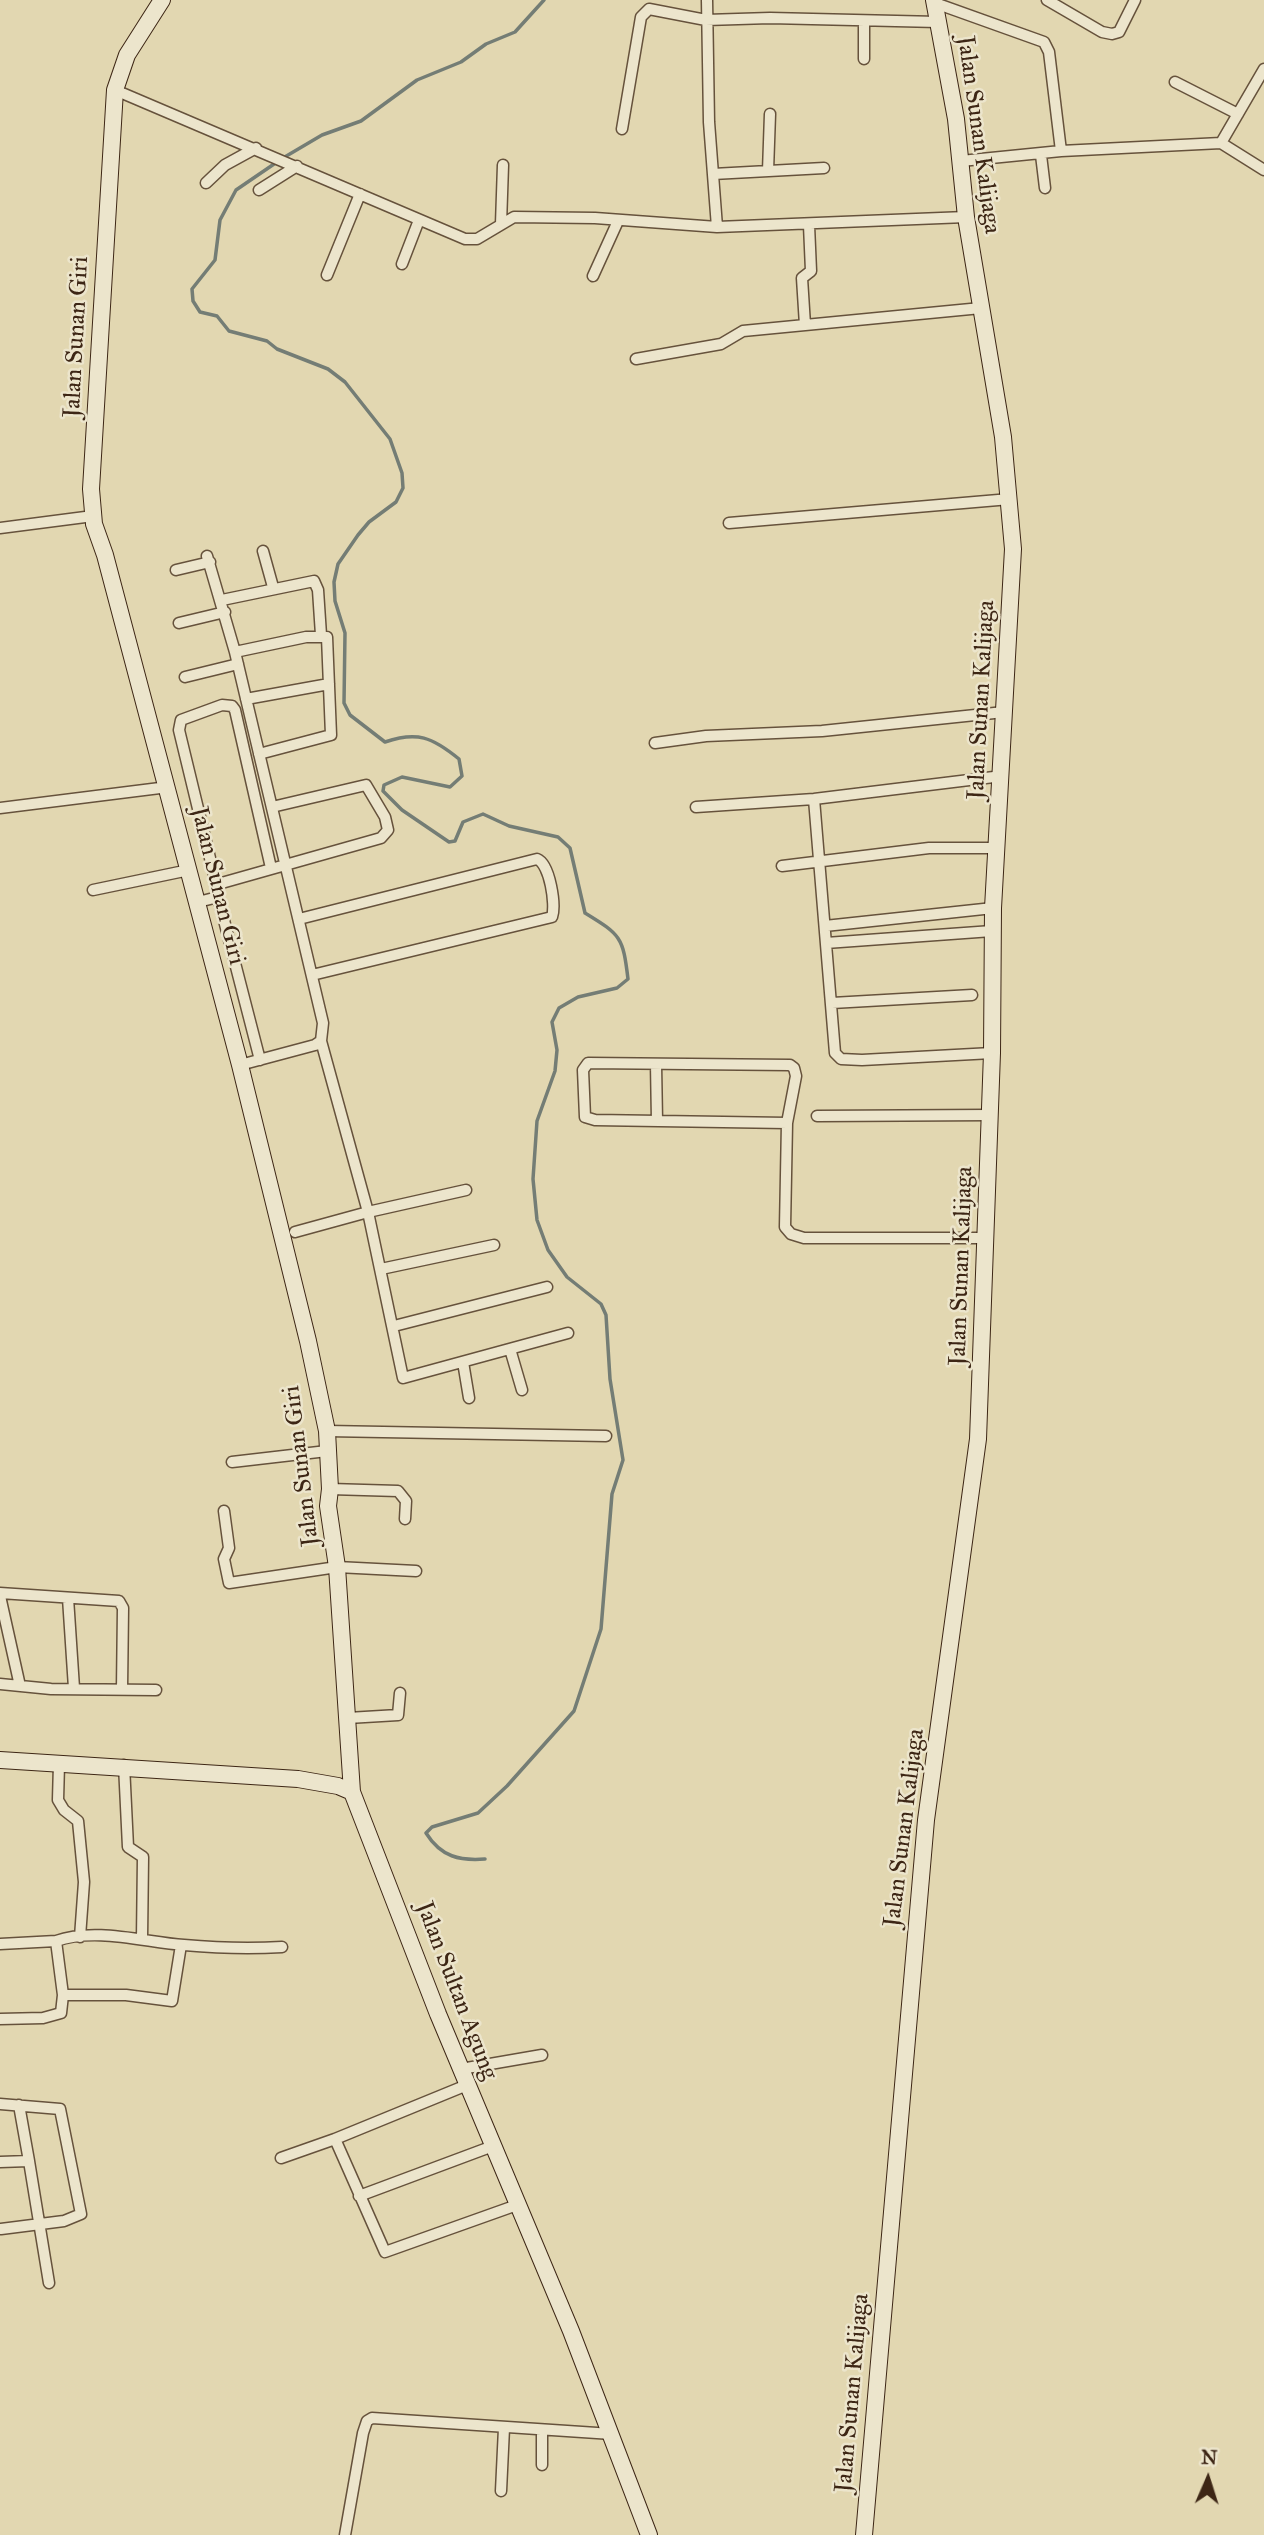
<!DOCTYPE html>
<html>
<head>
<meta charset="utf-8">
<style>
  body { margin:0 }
  #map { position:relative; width:1264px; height:2535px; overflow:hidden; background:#e2d7b1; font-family:"IM FELL Great Primer",serif }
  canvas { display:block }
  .north { position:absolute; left:1173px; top:2444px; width:70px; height:70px; -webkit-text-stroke:5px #ece5cc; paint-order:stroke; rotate:3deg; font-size:19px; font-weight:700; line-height:28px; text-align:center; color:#3d2615 }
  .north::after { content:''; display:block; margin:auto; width:24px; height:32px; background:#3d2615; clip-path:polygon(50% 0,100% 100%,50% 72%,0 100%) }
</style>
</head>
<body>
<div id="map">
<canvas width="1264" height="2535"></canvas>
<div class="north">N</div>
</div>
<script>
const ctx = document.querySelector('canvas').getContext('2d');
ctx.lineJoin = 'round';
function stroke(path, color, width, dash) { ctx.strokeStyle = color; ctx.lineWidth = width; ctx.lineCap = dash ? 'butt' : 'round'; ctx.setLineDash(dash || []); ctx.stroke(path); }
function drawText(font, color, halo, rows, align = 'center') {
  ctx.font = font + ' "IM FELL Great Primer",serif'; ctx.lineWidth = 5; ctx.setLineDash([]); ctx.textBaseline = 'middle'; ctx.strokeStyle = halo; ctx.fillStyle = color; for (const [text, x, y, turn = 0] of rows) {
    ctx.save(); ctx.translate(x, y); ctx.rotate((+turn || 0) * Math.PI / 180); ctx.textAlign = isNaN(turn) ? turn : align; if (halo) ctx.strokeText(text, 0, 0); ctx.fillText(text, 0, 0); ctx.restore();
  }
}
stroke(new Path2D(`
  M283,158L322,135L361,121L417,80L461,62L486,44L515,32L544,0
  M277,162L236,190L220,220L215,260L192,289L193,301L200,312L217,316L229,331L267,341L277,349L328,369L345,382L390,439L402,473L403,488L396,502L369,522L358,535L338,564L334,582L335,601L345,633L344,703L350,715L385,742C417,731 432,737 459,759L462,776L450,787L402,777L384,785L383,791L402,810L449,842L455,841L463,822L483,814L509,826L558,837L570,848L585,913C621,935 623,937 628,979L617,988L578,997L559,1008L552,1022L557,1050L555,1071L537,1121L533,1179L537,1220L548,1250L567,1277L601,1304L606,1315L610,1379L623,1460L612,1494L601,1629L574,1711L507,1786L478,1813L432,1827L426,1833C441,1857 460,1861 485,1859`), '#747d75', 3.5);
const street = new Path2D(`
  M707,0L709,122L717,227
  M1047,0L1102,32L1112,34L1119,32L1135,0
  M935,3L1044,42L1049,52L1061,151
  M864,21V59
  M1175,82L1238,114
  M115,90L465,239H477L514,217L595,218L717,227L966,217
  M622,129L641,17L649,9L706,20L770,18L938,22
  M1221,143L1264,170
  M1041,155L1045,188
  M961,161L1061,151L1221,143L1264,69
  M768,171L770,114
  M713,174L824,168
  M206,183L225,165L256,148
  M259,190L297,166
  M501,224L503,165
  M402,264L419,220
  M327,275L360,194
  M593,276L618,221
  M805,325L802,278L811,271L809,225
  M636,359L721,344L743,331L981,308
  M729,523L1010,499
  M0,528L93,516
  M263,551L273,587
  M207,556L235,652L323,1023L321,1041L315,1045L240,1065
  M176,570L210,562
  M222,600L314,581L318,590L321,635
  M179,623L225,612
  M235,652L306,637H327L331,735L259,754
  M185,677L238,664
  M246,699L329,684
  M655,743L706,736L822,731L1004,712
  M814,799L835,1053L841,1059L862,1060L992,1053
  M696,807L814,799L1002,776
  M0,808L168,787
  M782,866L929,848H998
  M271,868L235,710L232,706L222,705L181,720L179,730L216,883L218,884L381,838L388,830L385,817L366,785L272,807
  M93,890L189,870
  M198,902L218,897L260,1060
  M299,919L537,859C550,864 556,905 552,917L312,975
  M825,926L993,908
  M826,943L992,931
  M832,1003L972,995
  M321,1041L368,1212L403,1378L568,1333
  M656,1064L657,1121
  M817,1116L990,1115
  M787,1123L796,1076L794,1068L790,1065L588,1063L583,1070L585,1117L595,1120L787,1123L785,1227L791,1234L804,1238H985
  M295,1232L368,1212L466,1190
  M381,1269L494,1245
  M394,1326L547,1287
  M510,1349L522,1390
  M463,1362L469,1398
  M327,1431L606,1436
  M232,1462L327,1451
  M330,1489L398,1491L406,1501L405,1519
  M224,1511L229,1548L224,1559L229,1583L337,1567L416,1571
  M0,1593L119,1601L123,1608L122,1689
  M0,1596L20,1686
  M68,1598L74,1688
  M0,1684L51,1689L156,1690
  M348,1718L398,1715L400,1693
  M59,1764L58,1800L64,1810L78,1821L84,1882L80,1937
  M124,1765L128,1847L143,1857L142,1939
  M0,1944L56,1941
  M63,1995H126L172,2001L181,1945
  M0,2019L43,2018L61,2013L63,1995L56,1941C95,1927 144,1942 184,1945C217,1948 249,1949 282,1947
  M461,2069L542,2055
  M467,2085L335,2139L385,2252L517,2205
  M0,2104L60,2109L81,2214L64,2221L1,2229
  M19,2105L29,2161
  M281,2158L335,2139
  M0,2162L29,2161L49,2283
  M359,2196L493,2146
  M542,2431V2465
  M501,2491L504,2428
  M345,2535L363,2433L367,2421L372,2418L612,2434`);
const secondary = new Path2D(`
  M162,0L127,55L115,90L91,489L94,524L105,555L240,1065L308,1341L327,1431L330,1489L328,1506L337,1567L352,1792
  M0,1760L298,1779L338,1786L352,1792L438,2014L571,2331L649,2535
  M864,2535L926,1820L978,1439L992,1053L993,908L1013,549L1003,437L966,217L956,119L934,0`);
stroke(street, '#66523c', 13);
stroke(secondary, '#3d2615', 18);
stroke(street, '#ece5cc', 10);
stroke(secondary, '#ece5cc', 16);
drawText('24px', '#3d2615', '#ece5cc', [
  ["Jalan Sunan Kalijaga",978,135,82],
  ["Jalan Sunan Giri",77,337,-87],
  ["Jalan Sunan Kalijaga",982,700,-87],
  ["Jalan Sunan Giri",217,886,76],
  ["Jalan Sunan Kalijaga",962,1266,-88],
  ["Jalan Sunan Giri",302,1466,-97],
  ["Jalan Sunan Kalijaga",905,1828,-83],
  ["Jalan Sultan Agung",456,1991,69],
  ["Jalan Sunan Kalijaga",853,2393,-85]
]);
</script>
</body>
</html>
